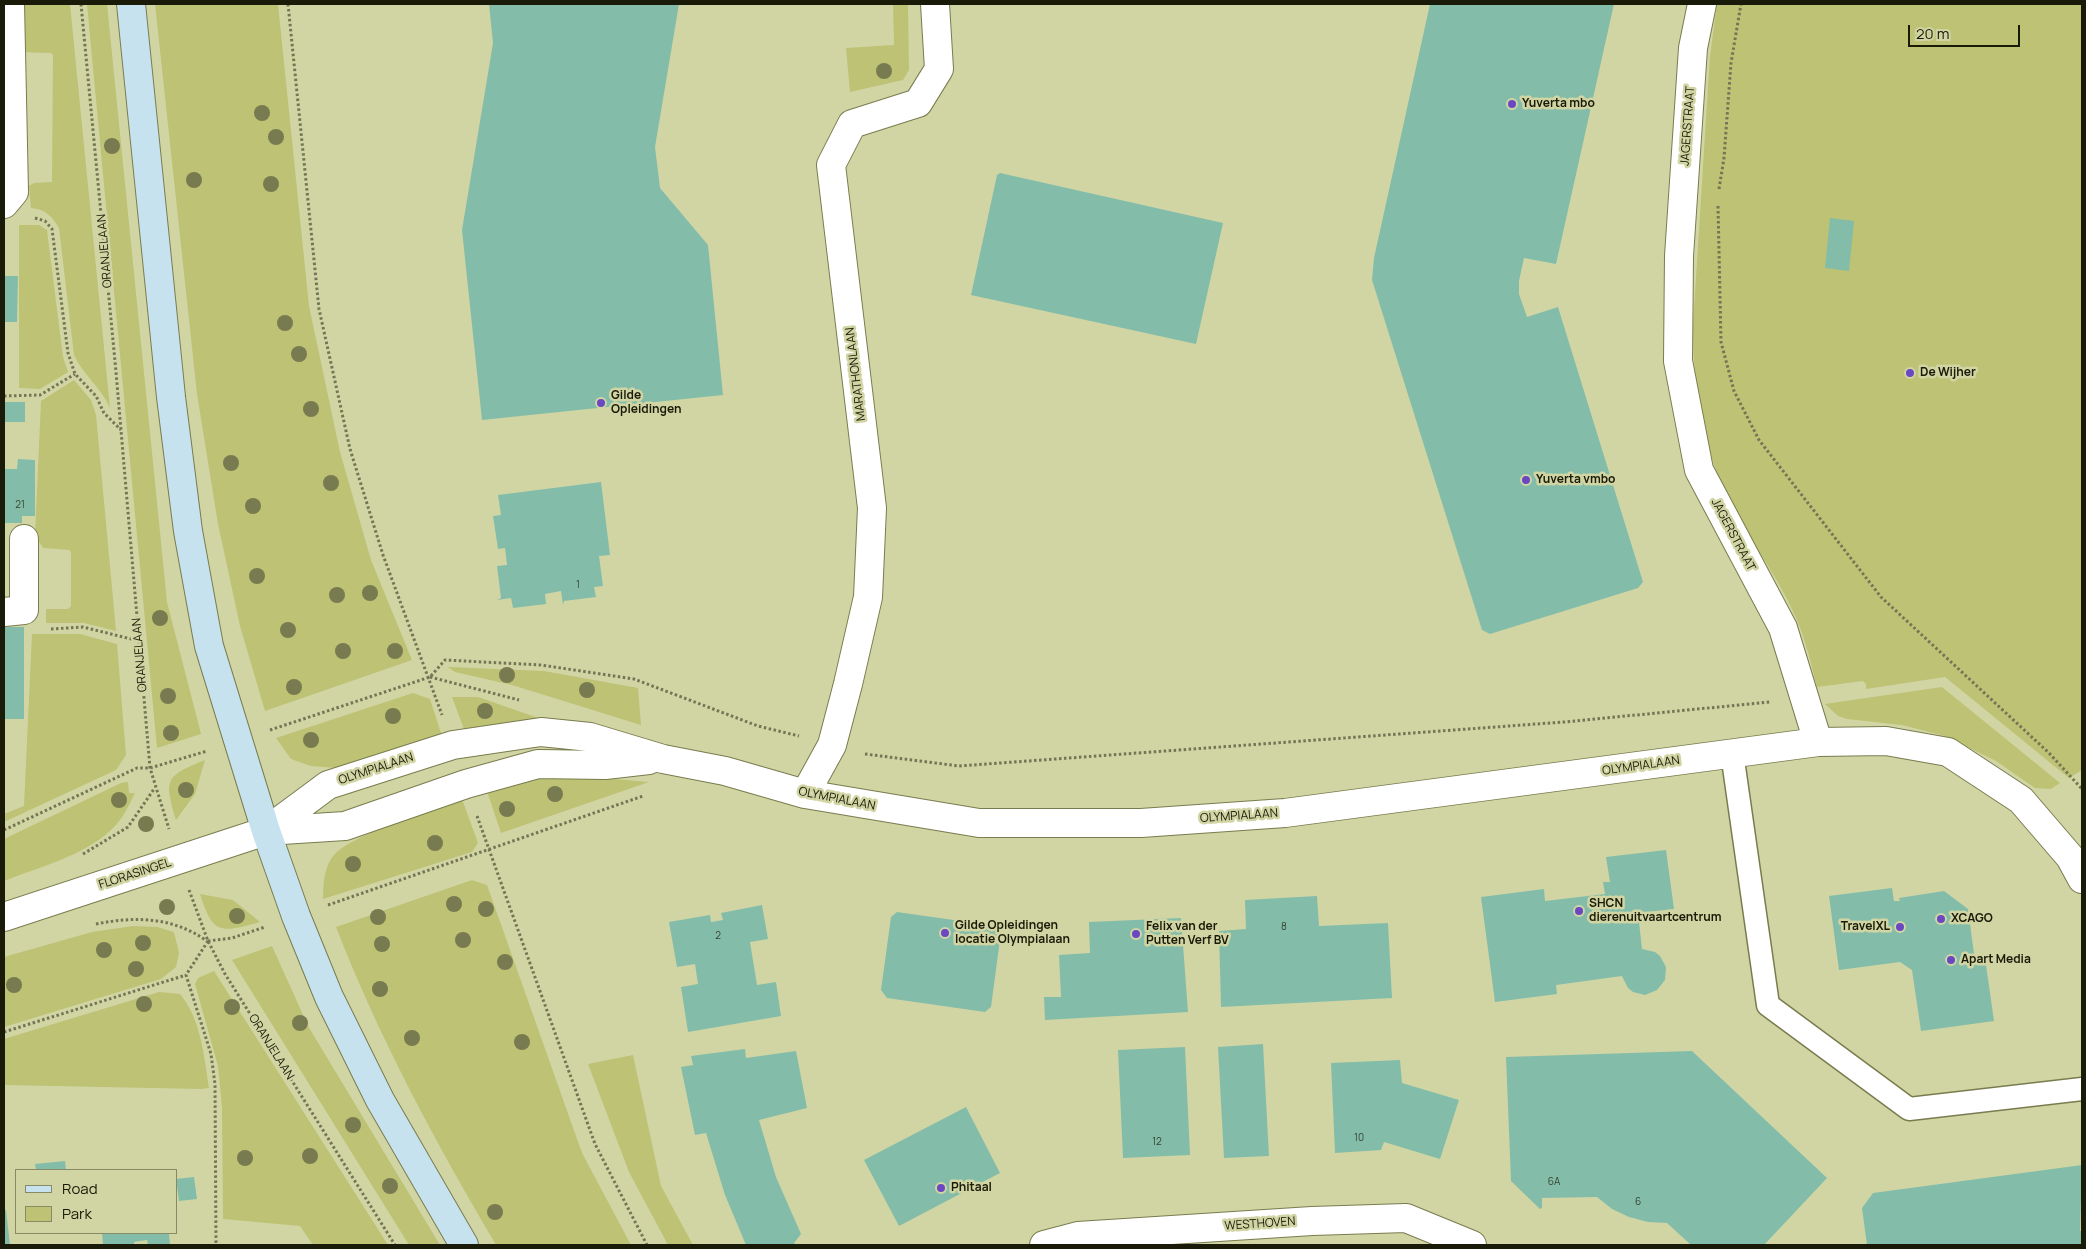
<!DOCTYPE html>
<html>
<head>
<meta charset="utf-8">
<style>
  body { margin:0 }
  #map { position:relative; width:2086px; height:1249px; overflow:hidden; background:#d1d5a4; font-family:Manrope,sans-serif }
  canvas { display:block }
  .frame { position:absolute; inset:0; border:5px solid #191a07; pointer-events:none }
  .legend { position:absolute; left:15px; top:1169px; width:162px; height:65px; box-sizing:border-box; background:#d1d5a4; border:1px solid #878a65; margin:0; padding:6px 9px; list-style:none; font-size:15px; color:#191a07 }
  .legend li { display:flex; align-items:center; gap:10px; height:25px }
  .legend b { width:25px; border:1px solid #878a65 }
  .scale { position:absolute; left:1908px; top:25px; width:112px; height:22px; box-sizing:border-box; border:2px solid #191a07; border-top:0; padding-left:6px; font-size:15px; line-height:18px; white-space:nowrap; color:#191a07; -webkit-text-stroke:4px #d1d5a4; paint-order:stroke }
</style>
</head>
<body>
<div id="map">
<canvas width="2086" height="1249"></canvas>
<div class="frame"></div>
<ul class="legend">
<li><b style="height:6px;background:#c6e2ef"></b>Road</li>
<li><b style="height:14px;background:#bdc274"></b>Park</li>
</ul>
<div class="scale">20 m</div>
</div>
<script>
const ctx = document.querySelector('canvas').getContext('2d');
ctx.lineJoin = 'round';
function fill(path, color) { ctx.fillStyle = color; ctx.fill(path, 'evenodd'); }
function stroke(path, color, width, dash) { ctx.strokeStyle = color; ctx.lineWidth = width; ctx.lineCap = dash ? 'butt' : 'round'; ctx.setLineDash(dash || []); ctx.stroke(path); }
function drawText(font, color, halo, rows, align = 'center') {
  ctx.font = font + ' Manrope,sans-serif'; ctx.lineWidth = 5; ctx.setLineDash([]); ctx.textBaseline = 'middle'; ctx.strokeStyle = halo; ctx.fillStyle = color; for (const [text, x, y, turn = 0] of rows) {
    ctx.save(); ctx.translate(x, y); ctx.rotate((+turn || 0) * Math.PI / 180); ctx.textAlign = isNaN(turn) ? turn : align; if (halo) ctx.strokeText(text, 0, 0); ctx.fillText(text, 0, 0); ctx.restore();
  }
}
fill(new Path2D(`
  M12,4H70L110,408C101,387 83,375 74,355L59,228C52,216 45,209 31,208L29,186L34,183L52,182L53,55L51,53L18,52Z
  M87,4H107L167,602L201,734L157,748Z
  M155,4H278L309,306L340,452L371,560L412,660L265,711L240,626L218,524L197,394Z
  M893,4H908L909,70L903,80L850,92L846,48L894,45Z
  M1717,4H2082V770L2069,778L1945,677L1866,689V684L1863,681L1817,687C1811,664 1806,640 1796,618C1776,571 1742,532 1722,485C1700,434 1693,380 1693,325L1710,56Z
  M19,225H39L47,230L63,357L68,372L40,389L19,388Z
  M74,380L91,400L96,415L116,631L84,623H46V609H68L71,606V552L69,550L43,548L35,535L41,401Z
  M32,634H80L117,644L126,755L116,770L4,822V814L24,806Z
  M448,667L544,671L638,688L641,725L512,685L455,672Z
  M1942,687L2060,783L2051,789L2035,788L1996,761L1945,736L1902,725L1847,719L1838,716L1825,704Z
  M413,693L430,699L442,736L337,768L311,766L291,759L276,738Z
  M452,697H478L547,721L464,729Z
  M205,760L195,794L176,820C164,779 165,776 205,760Z
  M550,777H591L649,782L501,833L487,791L511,784Z
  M128,782L129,793H135C129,805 123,819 112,829C84,856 39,867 4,881V839L121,783Z
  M462,799L478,843L472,852L323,899C323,885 324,866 334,855C354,833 432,811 462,799Z
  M472,880L487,885L582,1153L631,1245H496C436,1143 379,1038 336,927Z
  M200,894L233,900L260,922C220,933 213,935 200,894Z
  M133,926L157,927L174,932L179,953L176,967L161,979L4,1027V957L92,932Z
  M272,946L308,1026L440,1245H409L232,960Z
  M214,971L388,1245H313L300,1226L223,1219L222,1108L218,1066L195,984L198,978Z
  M159,992L180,994C201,1019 204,1056 209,1088L202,1089L4,1085V1039Z
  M633,1055L661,1186L693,1245H668L629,1172L588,1064Z`), '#bdc274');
fill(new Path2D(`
  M489,4H679L655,147L660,188L708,245L723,395L482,420L462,230L493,43Z
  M1430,4H1614L1556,264L1524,258L1519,281V294L1527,317L1558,307L1643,582L1638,588L1490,634L1482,630L1372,280L1374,258Z
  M1000,173L1223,223L1196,344L971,295L997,175Z
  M1830,218L1854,221L1849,271L1825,268Z
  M4,276H18L17,322H4Z
  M4,402H25V422H4Z
  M18,459L35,460V516H22V523H4V469H17Z
  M601,482L610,555L599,556L603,586L594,587L596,597L564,601L563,605L561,591L545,594L546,604L513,608L511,598L497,600L501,598L497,566L507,565L505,548L498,549L493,516L501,515L498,495Z
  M5,627H24V719H4Z
  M1666,850L1674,909L1638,913L1642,949L1655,952L1660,956L1666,967L1665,980L1657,990L1645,995L1633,992L1628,988L1622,976L1556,985L1557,994L1495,1002L1481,897L1544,889L1545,901L1605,894L1603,882H1610L1606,857Z
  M1892,888L1894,901H1900L1899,898L1944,891L1968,909L1974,954H1971V960L1985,958L1994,1021L1921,1031L1912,970L1900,962L1839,970L1829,896Z
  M1317,896L1319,926L1388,923L1392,998L1221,1007L1219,931L1246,929L1245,900Z
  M762,905L768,939L750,942L757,985L776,982L781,1016L688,1032L681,987L698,984L695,964L677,967L669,922L710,915L711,922L723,920L721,913Z
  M897,912L996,926L1001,932L991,1007L985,1012L887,998L881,990L891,917Z
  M1181,918L1188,1012L1045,1020L1044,997H1061L1059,955L1090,953L1089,922Z
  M1263,1044L1269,1156L1224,1158L1218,1047Z
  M1185,1047L1190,1155L1123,1158L1118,1050Z
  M745,1049L746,1058L796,1051L807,1108L759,1120L776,1177L801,1234L794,1243L796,1245H746L725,1195L706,1133L695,1135L681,1067L693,1065L691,1056Z
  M1692,1051L1827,1178L1764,1245H1691L1667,1223L1648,1222L1629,1217L1612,1209L1597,1197L1542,1198V1208L1540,1209L1511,1181L1506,1057Z
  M1400,1060L1402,1083L1459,1100L1440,1159L1384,1142L1381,1150L1335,1153L1331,1063Z
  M966,1107L1000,1173L899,1226L864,1160Z
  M65,1161L66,1170H36L35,1164Z
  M2082,1165L2080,1231H2082V1245H1867L1862,1208L1873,1193Z
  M194,1177L197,1199L179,1201L176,1179Z
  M4,1210H6L10,1245H4Z
  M102,1233H169L170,1245H148L147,1240L134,1242V1245H103Z`), '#83bda9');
const lane = new Path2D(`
  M1732,753L1768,1005L1909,1109L2082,1089`);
const street = new Path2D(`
  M1702,4L1693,48L1679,256L1678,361L1699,470L1783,628L1818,742L1886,741L1948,752L2021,800L2070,857L2082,879
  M4,204L14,192L10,4
  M4,612L24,610V539
  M805,794L832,745L848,684L868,597L872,508L831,165L852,124L918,103L939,69L935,4
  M266,831L328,785L453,745L541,732L590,737L663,759L725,771L805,794L979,823H1141L1285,813L1818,742
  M4,917L266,831L345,826L466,784L538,764L605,765L649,760
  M1044,1245L1078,1236L1312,1221L1406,1218L1472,1245`);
const secondary = new Path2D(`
  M131,4L171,397L188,531L209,646L266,831L296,916L329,997L380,1100L464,1245`);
stroke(lane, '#797c4e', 25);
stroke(street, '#797c4e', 30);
stroke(secondary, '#797c4e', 30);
stroke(new Path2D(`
  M81,4L116,372L150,768L169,829
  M288,4L319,309L350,449L383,555L442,715
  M1719,189L1724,158L1731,63L1741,4
  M1718,206L1721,342L1734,391L1759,440L1881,597L2049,753L2082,789
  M35,218L45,221L52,229L68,353L75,374L96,396L104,413L121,430
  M4,396L40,395L75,374
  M51,629L83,627L139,641
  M430,677L519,700
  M270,730L430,677L445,660L541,665L634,679L758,726L799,736
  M865,754L959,766L1564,722L1770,702
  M477,816L595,1144L647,1245
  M4,830L137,768H150L207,751
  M83,854L128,827L154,789
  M189,890L208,941L225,974L395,1245
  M328,905L643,796
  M96,924C136,916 173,917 207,941
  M208,941L232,938L265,927
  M208,941L186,975L211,1054L215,1084L216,1245
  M4,1032L186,975`), '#737554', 3, [2.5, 2.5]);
stroke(lane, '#fff', 22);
stroke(street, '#fff', 28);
stroke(secondary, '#c6e2ef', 28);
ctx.fillStyle = '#787b4f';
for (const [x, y] of [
  [884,71],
  [262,113],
  [276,137],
  [112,146],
  [194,180],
  [271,184],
  [285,323],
  [299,354],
  [311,409],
  [231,463],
  [331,483],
  [253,506],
  [257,576],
  [370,593],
  [337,595],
  [160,618],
  [288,630],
  [343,651],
  [395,651],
  [507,675],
  [294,687],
  [587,690],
  [168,696],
  [485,711],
  [393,716],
  [171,733],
  [311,740],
  [186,790],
  [555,794],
  [119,800],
  [507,809],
  [146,824],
  [435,843],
  [353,864],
  [454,904],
  [167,907],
  [486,909],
  [237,916],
  [378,917],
  [463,940],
  [143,943],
  [382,944],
  [104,950],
  [505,962],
  [136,969],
  [14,985],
  [380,989],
  [144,1004],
  [232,1007],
  [300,1023],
  [412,1038],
  [522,1042],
  [353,1125],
  [310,1156],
  [245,1158],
  [390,1186],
  [495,1212]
]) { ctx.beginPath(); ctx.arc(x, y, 8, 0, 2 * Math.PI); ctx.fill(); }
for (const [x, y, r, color] of [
  [1512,104,5,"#6a48c1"],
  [1910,373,5,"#6a48c1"],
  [601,403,5,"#6a48c1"],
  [1526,480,5,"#6a48c1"],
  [1579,911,5,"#6a48c1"],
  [1941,919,5,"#6a48c1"],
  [1900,927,5,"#6a48c1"],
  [945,933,5,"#6a48c1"],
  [1136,934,5,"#6a48c1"],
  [1951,960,5,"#6a48c1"],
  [941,1188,5,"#6a48c1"]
]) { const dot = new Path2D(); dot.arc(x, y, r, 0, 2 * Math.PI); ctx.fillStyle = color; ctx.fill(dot); stroke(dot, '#d1d5a4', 2); }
drawText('10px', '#344330', null, [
  ["21",20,505],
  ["1",578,585],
  ["8",1284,927],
  ["2",718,936],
  ["10",1359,1138],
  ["12",1157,1142],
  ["6A",1554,1182],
  ["6",1638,1202]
]);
drawText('bold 12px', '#191a07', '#d1d5a4', [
  ["Yuverta mbo",1522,104],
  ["De Wijher",1920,373],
  ["Gilde",611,396],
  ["Opleidingen",611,410],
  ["Yuverta vmbo",1536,480],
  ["SHCN",1589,904],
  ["dierenuitvaartcentrum",1589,918],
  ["XCAGO",1951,919],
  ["Gilde Opleidingen",955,926],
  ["locatie Olympialaan",955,940],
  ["Felix van der",1146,927],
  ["Putten Verf BV",1146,941],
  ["TravelXL",1890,927,"right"],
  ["Apart Media",1961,960],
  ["Phitaal",951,1188]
], 'left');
drawText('12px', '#191a07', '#d1d5a4', [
  ["JAGERSTRAAT",1688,126,-86],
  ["ORANJELAAN",105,251,-95],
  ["MARATHONLAAN",856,374,-97],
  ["JAGERSTRAAT",1733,535,62],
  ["ORANJELAAN",140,655,-95],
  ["OLYMPIALAAN",1641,766,-8],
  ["OLYMPIALAAN",376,769,-18],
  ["OLYMPIALAAN",837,799,11],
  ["OLYMPIALAAN",1239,816,-4],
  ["FLORASINGEL",135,874,-18],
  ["ORANJELAAN",271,1047,58],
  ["WESTHOVEN",1260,1224,-4]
]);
</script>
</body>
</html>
